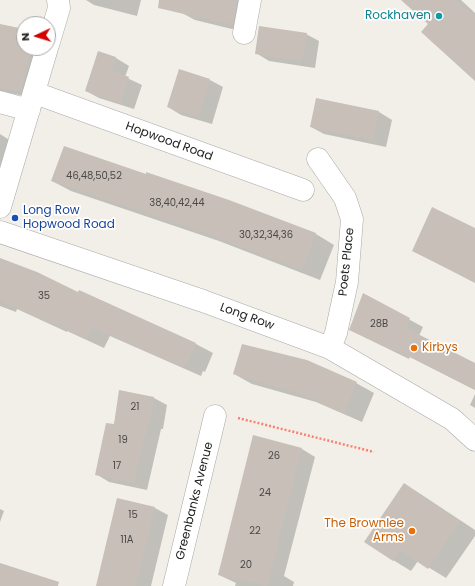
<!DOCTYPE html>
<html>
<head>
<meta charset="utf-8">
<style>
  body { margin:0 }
  #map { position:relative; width:475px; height:586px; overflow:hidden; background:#f2efe9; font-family:Poppins,sans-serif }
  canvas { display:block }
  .north { position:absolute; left:16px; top:16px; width:40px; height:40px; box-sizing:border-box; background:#fff; border:1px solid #a7a7a7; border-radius:50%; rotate:266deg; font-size:11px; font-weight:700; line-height:16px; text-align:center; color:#222 }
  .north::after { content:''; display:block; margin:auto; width:14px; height:18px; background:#d40000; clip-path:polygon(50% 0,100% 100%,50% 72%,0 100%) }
</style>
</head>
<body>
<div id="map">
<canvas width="475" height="586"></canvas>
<div class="north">N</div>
</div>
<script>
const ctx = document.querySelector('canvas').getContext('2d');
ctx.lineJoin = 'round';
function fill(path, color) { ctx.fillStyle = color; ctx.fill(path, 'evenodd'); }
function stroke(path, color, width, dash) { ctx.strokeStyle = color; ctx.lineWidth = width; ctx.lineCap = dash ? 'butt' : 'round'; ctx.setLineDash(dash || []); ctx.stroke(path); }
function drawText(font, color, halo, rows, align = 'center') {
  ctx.font = font + ' Poppins,sans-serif'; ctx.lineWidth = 3.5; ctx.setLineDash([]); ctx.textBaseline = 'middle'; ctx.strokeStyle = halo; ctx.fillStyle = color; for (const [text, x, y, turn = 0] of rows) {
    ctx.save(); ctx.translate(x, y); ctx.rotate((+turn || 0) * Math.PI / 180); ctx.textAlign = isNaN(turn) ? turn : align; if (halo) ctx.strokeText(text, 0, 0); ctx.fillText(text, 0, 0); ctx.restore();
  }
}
fill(new Path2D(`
  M86,0H141L137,16L94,5Z
  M185,0H249L236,30L195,20L182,13Z
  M402,0H461L475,13V78L429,24Z
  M0,25L24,30V48H45L34,98L0,91Z
  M306,34L319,41L315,68L269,61L256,53Z
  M98,53L116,58L129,66L125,77L142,85L134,109L99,98L86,91Z
  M210,80L223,87L212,124L181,115L168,107Z
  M317,99L379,112L392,120L386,147L324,134L311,127Z
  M0,134L11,141L1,168L0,167Z
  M52,181L316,234L334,245L320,280L219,241L71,191Z
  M475,229V283L413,251Z
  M0,259L196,344L213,353L205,372L203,371L201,376L110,336L104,348L67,331V332L17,309L16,312L0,306Z
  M364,295L423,327L419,336L475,365V390L410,357L409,359L364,337L351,330Z
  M234,374L356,383L374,393L362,422L316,402L252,384Z
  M120,392L154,398L167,405L163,429H161L147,490L109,482L96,474L114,426Z
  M475,394V408L470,405Z
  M302,449L315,457L284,576L294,582L293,586H235L236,583L219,575Z
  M404,484L422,495L475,530V536L446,578L418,561L411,571L393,560Z
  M155,508L168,515L151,586H97Z
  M0,509L4,511L0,522Z`), '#0003');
fill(new Path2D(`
  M159,0H237L233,24L223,22V23L158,8Z
  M401,0H456L475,16V81L421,32L428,24Z
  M0,24L24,29V48H31L21,91L0,87Z
  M259,26L307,33L302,61L255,54Z
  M98,51L116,57L112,71L129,77L121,103L85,91Z
  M179,69L210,79L198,117L167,107Z
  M316,98L379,111L373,140L310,127Z
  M64,146L146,174V172L229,200L316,233L302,270L200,231L51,181Z
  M432,207L475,228V282L412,251Z
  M0,258L37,272L78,292L79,290L196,343L187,363L186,362L183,367L92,327L87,339L50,322L49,323L0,300Z
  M363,293L410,318L406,328L475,363V390L396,350V352L349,330Z
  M242,344L307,360L357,382L344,413L296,392L233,374Z
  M119,390L154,397L150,423L148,422L134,483L95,475L106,423L114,424Z
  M253,435L302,448L267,586L218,575Z
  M404,483L460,521L428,569L400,550L393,561L364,542Z
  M117,498L155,507L136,586H96Z
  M0,563L59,582L58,586H0Z`), '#c7bfb8');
const minor = new Path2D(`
  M244,33L250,0
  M48,45L59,8L58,0
  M35,93L303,190
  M0,102L29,110
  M318,159L345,198L352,219L347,282L336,333L330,348
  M0,207L47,48
  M0,232L203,301L330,348L452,419L475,440
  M174,586L215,416`);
stroke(minor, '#a9a9a9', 23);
stroke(new Path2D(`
  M238,418L374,452`), '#fa8072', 2.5, [2, 2]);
stroke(minor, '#fff', 22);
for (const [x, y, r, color] of [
  [439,16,4,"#0f9aa8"],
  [15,218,4,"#1a4fb4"],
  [414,348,4,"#e8710a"],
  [412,531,4,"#e8710a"]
]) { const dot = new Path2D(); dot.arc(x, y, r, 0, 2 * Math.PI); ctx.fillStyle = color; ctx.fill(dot); stroke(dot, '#fff', 1.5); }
drawText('10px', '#4b4948', null, [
  ["46,48,50,52",94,176],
  ["38,40,42,44",177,203],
  ["30,32,34,36",266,235],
  ["35",44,296],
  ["28B",379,324],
  ["21",135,407],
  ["19",123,440],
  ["26",274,456],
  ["17",117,466],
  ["24",265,493],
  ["15",133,515],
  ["22",255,531],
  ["11A",127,540],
  ["20",246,565]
]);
drawText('12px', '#0d838f', '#fff', [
  ["Rockhaven",431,16]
], 'right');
drawText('12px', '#222', '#fff', [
  ["Hopwood Road",169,142,20],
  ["Poets Place",347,262,-84],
  ["Long Row",247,317,20],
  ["Greenbanks Avenue",195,501,-76]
]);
drawText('12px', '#164399', '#fff', [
  ["Long Row",23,211],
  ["Hopwood Road",23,225]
], 'left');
drawText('12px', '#c56008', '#fff', [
  ["Kirbys",422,348],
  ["The Brownlee",404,524,"right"],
  ["Arms",404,538,"right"]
], 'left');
</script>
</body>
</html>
